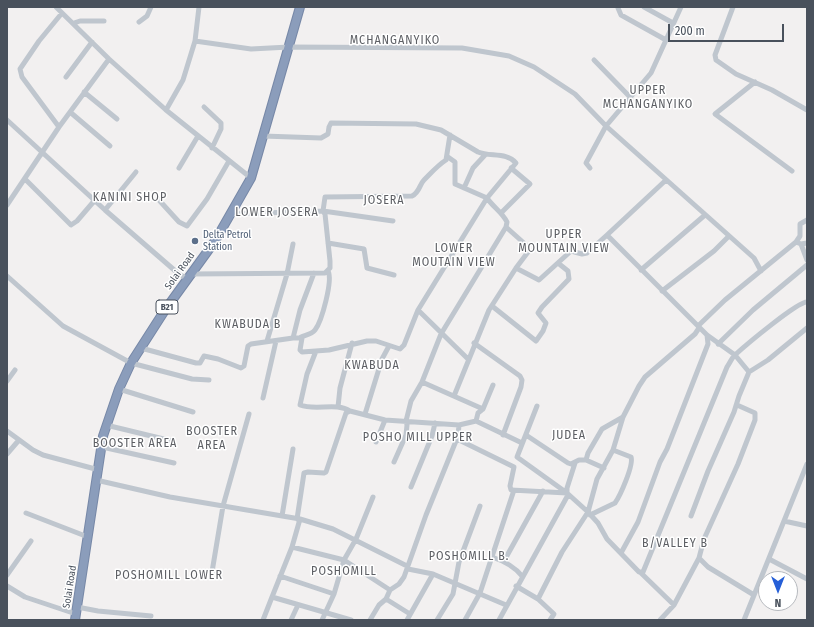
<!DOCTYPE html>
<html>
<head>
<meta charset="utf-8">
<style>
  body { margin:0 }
  #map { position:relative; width:814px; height:627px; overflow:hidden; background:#f2f0f0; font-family:"Fira Sans Condensed",sans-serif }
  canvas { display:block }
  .frame { position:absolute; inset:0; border:8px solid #49515c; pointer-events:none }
  .north { position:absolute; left:758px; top:571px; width:40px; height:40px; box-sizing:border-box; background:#fff; border:1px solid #b6b9be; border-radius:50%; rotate:180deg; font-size:11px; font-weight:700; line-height:16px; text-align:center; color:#49515c }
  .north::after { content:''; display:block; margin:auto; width:14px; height:18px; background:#265fd7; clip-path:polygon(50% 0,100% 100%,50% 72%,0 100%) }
  .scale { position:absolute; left:668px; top:24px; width:116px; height:18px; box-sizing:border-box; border:2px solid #49515c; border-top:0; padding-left:5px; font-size:12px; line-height:14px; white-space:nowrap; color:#49515c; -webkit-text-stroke:3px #fff; paint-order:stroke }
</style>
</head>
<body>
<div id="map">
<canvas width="814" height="627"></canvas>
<div class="frame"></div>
<div class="north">N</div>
<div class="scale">200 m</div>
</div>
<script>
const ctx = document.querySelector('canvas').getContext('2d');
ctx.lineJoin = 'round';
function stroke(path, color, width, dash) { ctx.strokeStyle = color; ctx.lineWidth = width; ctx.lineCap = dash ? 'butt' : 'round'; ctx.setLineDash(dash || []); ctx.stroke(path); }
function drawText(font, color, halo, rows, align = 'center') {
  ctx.font = font + ' "Fira Sans Condensed",sans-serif'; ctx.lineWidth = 3; ctx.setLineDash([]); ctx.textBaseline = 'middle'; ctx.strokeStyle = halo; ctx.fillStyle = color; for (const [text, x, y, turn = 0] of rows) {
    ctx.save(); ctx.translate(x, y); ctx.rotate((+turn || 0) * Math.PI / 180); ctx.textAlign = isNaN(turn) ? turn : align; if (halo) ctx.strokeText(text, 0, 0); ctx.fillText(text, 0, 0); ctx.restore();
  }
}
const highway = new Path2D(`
  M75,620L103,436L119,389L131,363L165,310L215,241L251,178L300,7`);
stroke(highway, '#7788a7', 10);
stroke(new Path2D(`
  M56,7L109,59L166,110L251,178
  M644,7L673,23
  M733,7L715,55L716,60L736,74L772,90L807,110
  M618,8L621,15L666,40
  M139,22L147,16L151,7
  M74,23L80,21H104
  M195,41L199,7
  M594,60L630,97
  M66,77L92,42
  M755,82L715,114L792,171
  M84,92L117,119
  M204,107L221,123V129L212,148
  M166,110L183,80L195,41L251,49L289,47L462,48L509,56L534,67L575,94L606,126L754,258L761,271
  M70,112L110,146
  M7,120L105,210L180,275L187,278
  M59,127L22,77L20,69L39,41L62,13
  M263,136L321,138L328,134L329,127L331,123L416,124L441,130L478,152C490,157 507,152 516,163L487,198C493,207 502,212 507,222L506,227L441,334L422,382L411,401L406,421L407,425L406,435L394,462
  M179,168L198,136
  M590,168L586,163L606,126L651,73L681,7
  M25,179L71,225L77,221L95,200
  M464,188L473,168L485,155
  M158,199L179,222L187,226L207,199L229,161
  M7,205L59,127L109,59
  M105,210L136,172
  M501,213L530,184L511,168
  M232,214L323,211L393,221
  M607,235L666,180
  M796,242L800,236V224L807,220
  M328,243L364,249L367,268L394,275
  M801,244L807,243
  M516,268L539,280L571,251L582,254L587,253L607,235L707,335L735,355L749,372L739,396L734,412L708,471L691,516
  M641,270L705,215
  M190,274L325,273L330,268V261L325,214L323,211L325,197L412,196C420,192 419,185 424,180C431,173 438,165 446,160L450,135
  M7,276L63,326L131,363L192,379L209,380
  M662,291L714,251L728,237
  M492,306L536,341L543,331L546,323L538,313L542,307L569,279L568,271L558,263
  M418,310L468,359
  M301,337C306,335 312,334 315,330C322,321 333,280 328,271
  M293,338L300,310L314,273
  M267,341L287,274L293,244
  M474,343L520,376L522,380L521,387L503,435
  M718,344L753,310L807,265
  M141,348L196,363H200L204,356L218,359L241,368L244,366L248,346L251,344L293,338H302L300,350L302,352L329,350L367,341H376L400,349L404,345L418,310L487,198L455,184V162L448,157
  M316,351L307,374L300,405C316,411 336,402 350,411
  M749,372L768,360L807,328
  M7,381L15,370
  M422,382L483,409
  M119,389L193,412
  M454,396L489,310L516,268L528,252L525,244L506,227
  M263,398L276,341
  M737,405L755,413V420L738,464L704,539L699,558L708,567L754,595
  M537,406L517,457L567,493V488L575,463
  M338,407L340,388L352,343
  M365,414L382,359L389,346
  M476,421L478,413L483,409L493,385
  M106,425L172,441
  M7,431L33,450L43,455L99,470
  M526,435L568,463L571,464L579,460H586L604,468
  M457,439L514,467L510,486L511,490L567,493L588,512L598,523L607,539L639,572H643L727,367C730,363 732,357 736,354C746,345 797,302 807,302
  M376,442L385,420
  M102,447L174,463
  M7,454L19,440
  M586,460L588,453L602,429L623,417
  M96,480L170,497L300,519L333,529L407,566
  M411,487L432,436L435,423
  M26,513L88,537
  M590,515L615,503C620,496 634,465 631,457L613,450
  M282,516L293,449
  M297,519L304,473L308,472L324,473L326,472L346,413L350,411L385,420L459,425L476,421L522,443
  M784,521L807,526
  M292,547L344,560L390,590
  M621,553L638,522L660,462L667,449L708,344L707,335
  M492,557C504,561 514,566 522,576
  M769,559L807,579
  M504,561L543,491
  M408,569L433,574L506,605
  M212,572L223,506L249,414
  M641,573L674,605
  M7,575L31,541
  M280,576L334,594
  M7,586L25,597L76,614
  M516,586L538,599L554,614L550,620
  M272,597L292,547L300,519
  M386,599L410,614
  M538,599L562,552L588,512L597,479L613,450L623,417L639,386L645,377L695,334L699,328V325L725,300L796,242L801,244L807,260
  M77,607L98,611L151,616
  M263,620L272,597L351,620
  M291,620L298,605
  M322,620L334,594L344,560L356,539L373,497
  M370,620L379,605L386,599L390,590L399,584L404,577L426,515L458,436L459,425
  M407,620L433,574
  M437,620L453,594L459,562L480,506
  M465,620L480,593L514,490
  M499,620L568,495
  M660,620L674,605L699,558
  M744,620L807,464`), '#bfc6ce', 5);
stroke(highway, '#8b9dbb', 8);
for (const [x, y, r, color] of [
  [195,241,4,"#5c6f8a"]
]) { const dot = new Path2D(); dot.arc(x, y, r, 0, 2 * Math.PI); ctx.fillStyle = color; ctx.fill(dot); stroke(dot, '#fff', 1.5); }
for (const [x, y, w] of [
  [167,307,22]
]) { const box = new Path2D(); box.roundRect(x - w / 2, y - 7, w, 14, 3); ctx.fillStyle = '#fff'; ctx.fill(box); stroke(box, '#49515c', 1); }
drawText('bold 9px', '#49515c', null, [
  ["B21",167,307]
]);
drawText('10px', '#4e5e75', '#fff', [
  ["Delta Petrol",203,235],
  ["Station",203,247]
], 'left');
drawText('10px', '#49515c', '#fff', [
  ["Solai Road",180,271,-54],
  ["Solai Road",70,587,-81]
]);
ctx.letterSpacing = '1px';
drawText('12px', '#5d5f64', '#fff', [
  ["MCHANGANYIKO",395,41],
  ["UPPER",648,91],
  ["MCHANGANYIKO",648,105],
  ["KANINI SHOP",130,198],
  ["JOSERA",384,201],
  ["LOWER JOSERA",277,213],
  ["UPPER",564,235],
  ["MOUNTAIN VIEW",564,249],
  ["LOWER",454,249],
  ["MOUTAIN VIEW",454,263],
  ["KWABUDA B",248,325],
  ["KWABUDA",372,366],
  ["BOOSTER",212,432],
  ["AREA",212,446],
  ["JUDEA",569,436],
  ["POSHO MILL UPPER",418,438],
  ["BOOSTER AREA",135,444],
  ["B/VALLEY B",675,544],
  ["POSHOMILL B.",469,557],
  ["POSHOMILL",344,572],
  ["POSHOMILL LOWER",169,576]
]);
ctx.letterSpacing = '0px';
</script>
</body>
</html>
